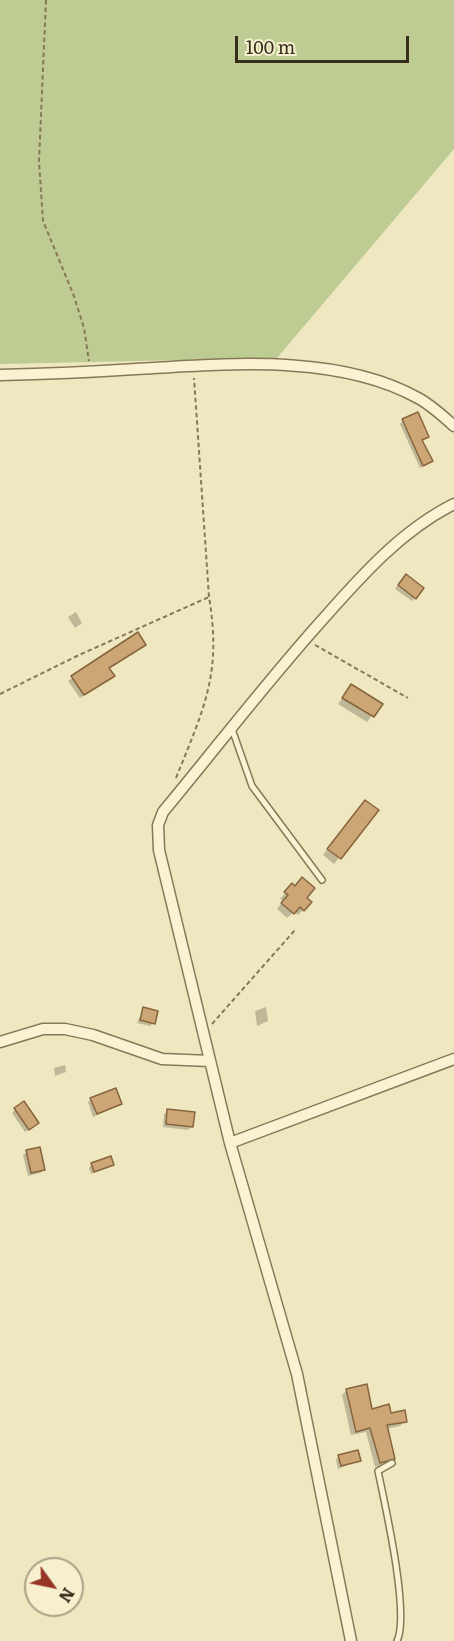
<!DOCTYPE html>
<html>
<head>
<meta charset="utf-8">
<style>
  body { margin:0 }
  #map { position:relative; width:454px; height:1641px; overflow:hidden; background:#eee7c0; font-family:Literata,serif }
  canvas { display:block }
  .north { position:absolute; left:24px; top:1557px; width:60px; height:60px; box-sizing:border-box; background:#f6f0cf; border:2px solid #aaa287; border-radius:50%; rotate:123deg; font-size:16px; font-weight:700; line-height:24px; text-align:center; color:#372d1c }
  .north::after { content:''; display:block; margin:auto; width:21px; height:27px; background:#973627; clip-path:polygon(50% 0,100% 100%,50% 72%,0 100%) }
  .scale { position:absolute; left:235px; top:36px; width:174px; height:27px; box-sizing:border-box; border:3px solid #372d1c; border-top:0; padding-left:8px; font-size:18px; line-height:21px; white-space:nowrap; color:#372d1c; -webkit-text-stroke:4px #f6f0cf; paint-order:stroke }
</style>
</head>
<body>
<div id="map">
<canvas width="454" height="1641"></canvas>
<div class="north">N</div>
<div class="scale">100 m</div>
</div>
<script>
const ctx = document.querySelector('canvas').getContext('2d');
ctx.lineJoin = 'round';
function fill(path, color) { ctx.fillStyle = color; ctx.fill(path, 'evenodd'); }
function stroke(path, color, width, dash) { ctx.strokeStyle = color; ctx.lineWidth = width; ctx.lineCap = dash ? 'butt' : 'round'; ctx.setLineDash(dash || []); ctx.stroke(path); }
fill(new Path2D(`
  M0,0H454V149L277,358L0,364Z`), '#becc94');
fill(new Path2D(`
  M403,420L427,437L421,441L431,461L420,468L400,424Z
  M402,579L415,598L412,601L395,589Z
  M76,612L82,623L75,628L68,617Z
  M137,634L107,669L109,680L80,698L68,681Z
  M351,686L380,704L367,722L338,704Z
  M359,807L376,811L334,864L323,855Z
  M295,887L305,899L303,910L298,915L294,912L287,918L277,909L283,901L280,899L287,891Z
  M266,1007L268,1021L257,1026L255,1011Z
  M144,1009L153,1023L150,1026L137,1023Z
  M65,1065L66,1072L55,1076L54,1068Z
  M91,1099L120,1104L93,1117L88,1102Z
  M15,1110L34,1126L25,1132L12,1113Z
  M168,1111L192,1126L188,1130L163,1127L164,1114Z
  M27,1152L44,1169L40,1173L28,1176L23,1155Z
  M92,1164L113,1165L91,1174L89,1168Z
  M346,1391L371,1410L405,1421L400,1426L386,1429L394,1458L389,1463L375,1467L366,1432L351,1435L342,1395Z
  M339,1456L359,1460L338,1469L336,1460Z`), '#0003');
const building = new Path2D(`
  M418,412L429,437L422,440L433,461L423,466L402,419Z
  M406,574L424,588L416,599L398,585Z
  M138,632L146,645L109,668L115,676L84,695L71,676Z
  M351,684L383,704L374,717L342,698Z
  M365,800L379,810L341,859L327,849Z
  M302,877L315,888L307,898L312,902L304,911L300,907L294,914L281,903L288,895L284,892L292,883L295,886Z
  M143,1007L158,1011L155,1024L140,1020Z
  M116,1088L122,1104L97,1114L90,1098Z
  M24,1101L39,1123L29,1130L14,1108Z
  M167,1109L195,1112L193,1127L166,1124Z
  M40,1147L45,1170L31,1173L26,1150Z
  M111,1156L114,1165L94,1172L91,1163Z
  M367,1384L372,1409L389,1404L391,1413L405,1410L407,1422L387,1425L395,1459L380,1463L370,1428L356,1432L346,1389Z
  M358,1450L361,1461L341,1466L338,1455Z`);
fill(building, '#cda675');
stroke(building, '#87653d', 1.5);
const lane = new Path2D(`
  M232,729L252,786L322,880
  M392,1463L378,1471C385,1505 410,1614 397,1641`);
const street = new Path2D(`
  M0,375C45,374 91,372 136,369C225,364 338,353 418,398C431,405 443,416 454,426
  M0,1042L43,1029H65L93,1035L162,1059L210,1061
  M230,1143L454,1059
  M351,1641L297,1374L230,1143L159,850L158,825L163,812C217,747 268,680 324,618C362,575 402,530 454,504`);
stroke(lane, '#877858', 8);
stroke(street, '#877858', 13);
stroke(new Path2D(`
  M46,0L39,161L43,221L74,296L84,328L89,361
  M315,645L408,698
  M0,694L79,655L209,597
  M176,778C204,708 222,674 209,597L194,378
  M212,1024L295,930`), '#877858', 2, [4.5, 3]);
stroke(lane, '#f9f3d3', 5);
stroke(street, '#f9f3d3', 10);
</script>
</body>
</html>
